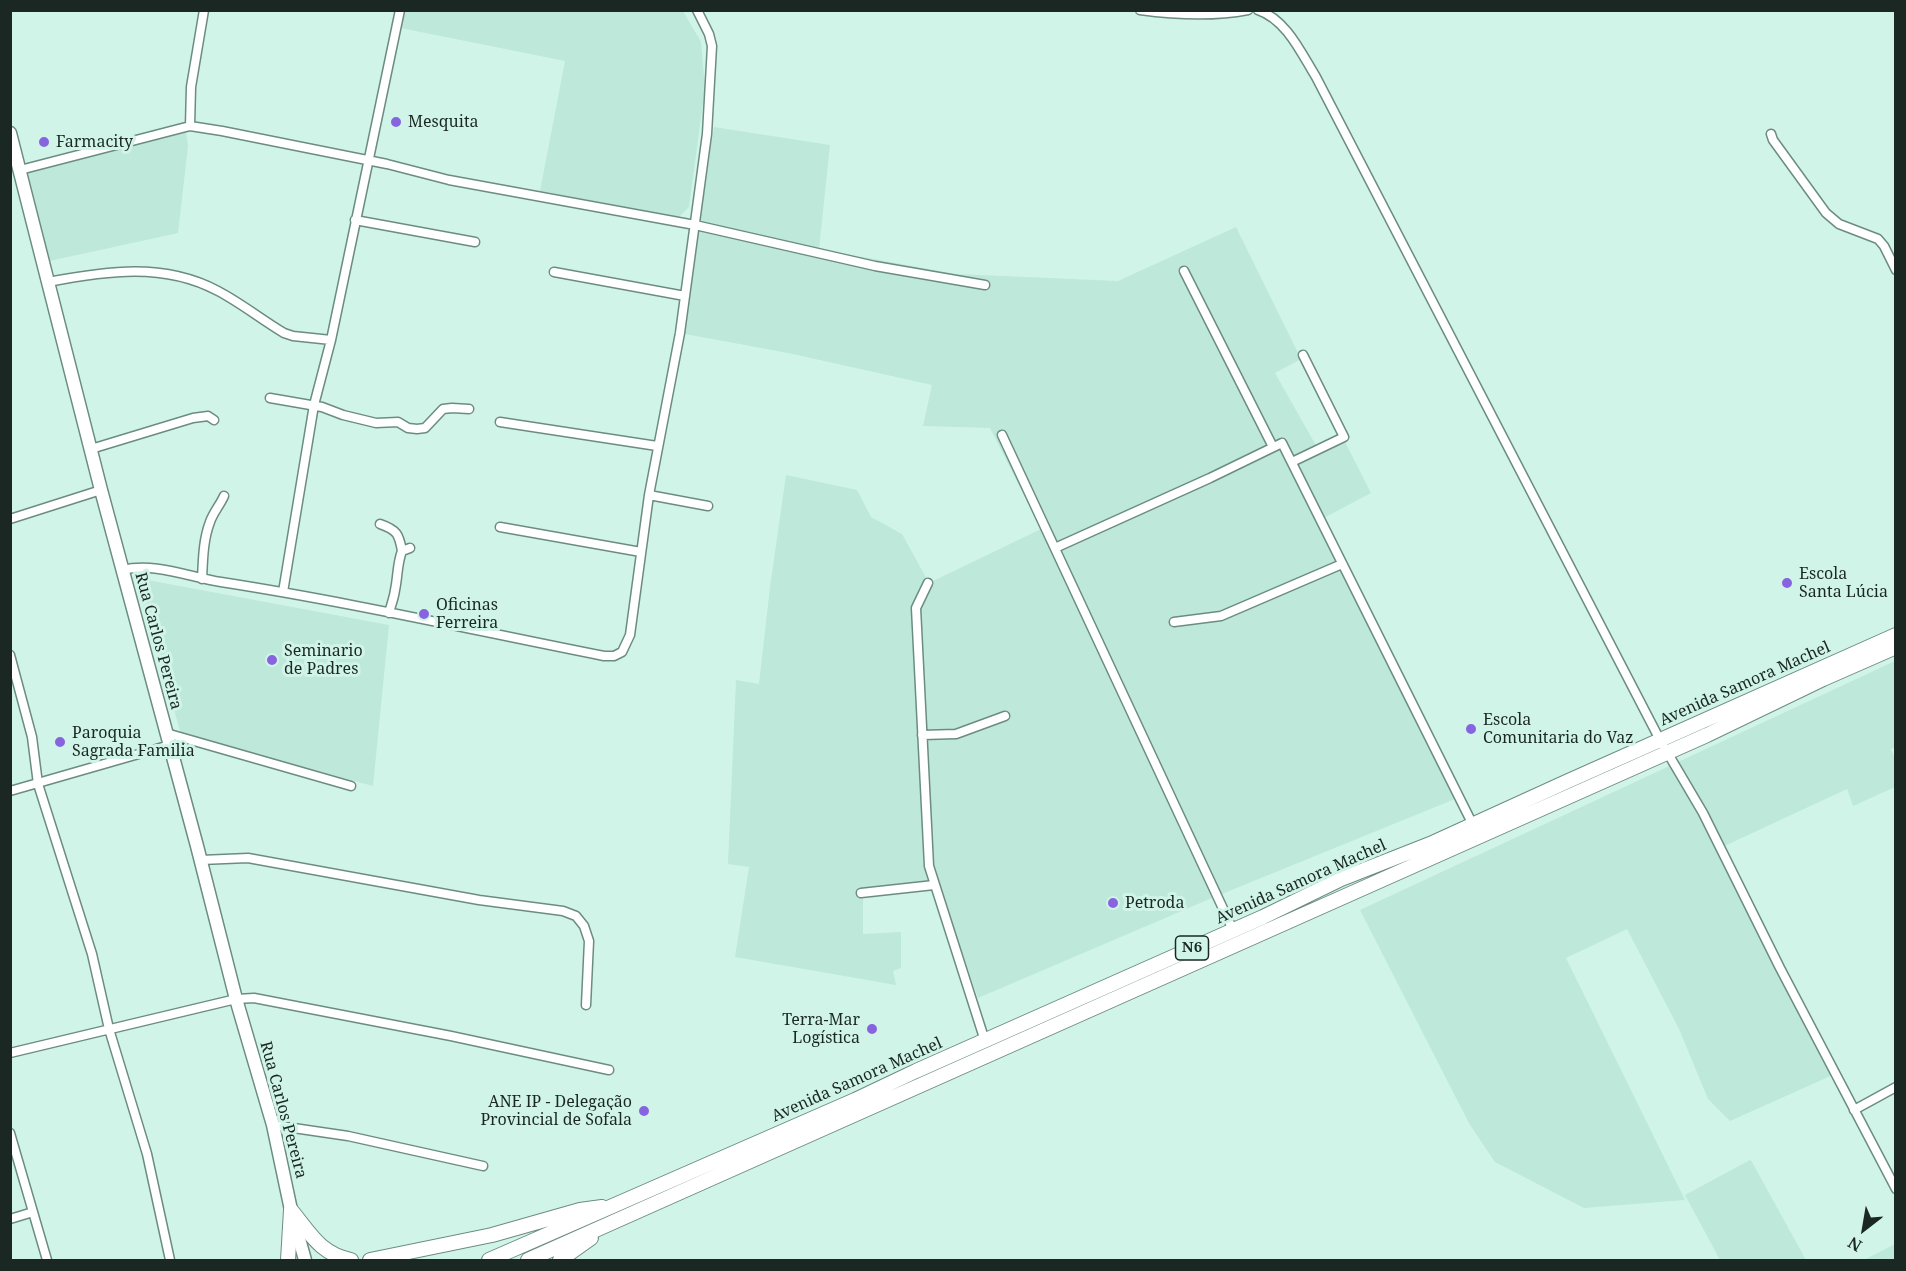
<!DOCTYPE html>
<html>
<head>
<meta charset="utf-8">
<style>
  body { margin:0 }
  #map { position:relative; width:1906px; height:1271px; overflow:hidden; background:#d1f4e9; font-family:"Noto Serif",serif }
  canvas { display:block }
  .frame { position:absolute; inset:0; border:12px solid #1a2723; pointer-events:none }
  .north { position:absolute; left:1834px; top:1199px; width:60px; height:60px; -webkit-text-stroke:4px #d1f4e9; paint-order:stroke; rotate:211deg; font-size:16px; font-weight:700; line-height:24px; text-align:center; color:#1a2723 }
  .north::after { content:''; display:block; margin:auto; width:21px; height:27px; background:#1a2723; clip-path:polygon(50% 0,100% 100%,50% 72%,0 100%) }
</style>
</head>
<body>
<div id="map">
<canvas width="1906" height="1271"></canvas>
<div class="frame"></div>
<div class="north">N</div>
</div>
<script>
const ctx = document.querySelector('canvas').getContext('2d');
ctx.lineJoin = 'round';
function fill(path, color) { ctx.fillStyle = color; ctx.fill(path, 'evenodd'); }
function stroke(path, color, width, dash) { ctx.strokeStyle = color; ctx.lineWidth = width; ctx.lineCap = dash ? 'butt' : 'round'; ctx.setLineDash(dash || []); ctx.stroke(path); }
function drawText(font, color, halo, rows, align = 'center') {
  ctx.font = font + ' "Noto Serif",serif'; ctx.lineWidth = 6; ctx.setLineDash([]); ctx.textBaseline = 'middle'; ctx.strokeStyle = halo; ctx.fillStyle = color; for (const [text, x, y, turn = 0] of rows) {
    ctx.save(); ctx.translate(x, y); ctx.rotate((+turn || 0) * Math.PI / 180); ctx.textAlign = isNaN(turn) ? turn : align; if (halo) ctx.strokeText(text, 0, 0); ctx.fillText(text, 0, 0); ctx.restore();
  }
}
fill(new Path2D(`
  M395,11H683L701,42L705,88L689,207L679,217L540,191L565,61L391,26Z
  M714,127L830,145L819,249L956,274L1118,281L1236,227L1301,359L1275,373L1318,449L1344,440L1371,493L1318,521L1406,693L1455,799L1212,898L978,998L938,883L863,888V934L901,932V968L893,971L896,985L735,957L749,867L728,864L736,680L759,684L770,587L786,475L857,490L871,517L902,534L929,583L1041,529L990,428L923,426L932,385L788,353L685,334L700,217Z
  M186,132L188,146L178,233L45,262L23,173Z
  M142,579L389,625L373,786L181,734L138,587Z
  M1895,661L1896,747L1891,749L1895,759V787L1853,806L1847,789L1718,849L1835,1074L1730,1121L1708,1099L1679,1029L1627,929L1566,958L1685,1200L1584,1208L1495,1162L1470,1125L1453,1092L1360,910Z
  M1750,1160L1752,1162L1806,1260H1720L1685,1195Z
  M1895,1244V1260H1864Z`), '#bde8da');
const minor = new Path2D(`
  M1140,10C1177,15 1212,17 1248,10
  M1258,10C1287,20 1301,53 1316,77L1660,740L1703,813L1780,968L1896,1189
  M190,126L191,87L204,10
  M1771,134L1773,140L1826,213L1839,224L1878,239L1884,246L1896,270
  M20,170L190,126L222,131L387,164L449,180L695,225L875,266L985,285
  M355,220L475,242
  M1184,271L1273,447
  M554,272L685,296
  M48,282C106,271 164,262 218,291C241,303 262,320 284,333L293,336L331,340
  M270,398L322,407L343,415L376,423L398,422L408,428L417,429L425,428L443,409L452,408L469,409
  M500,422L657,446
  M1002,435L1233,930
  M91,449L193,418L208,416L214,420
  M1292,462L1344,437L1303,355
  M649,495L708,506
  M10,519L101,490
  M380,524C397,530 399,534 402,551
  M500,527L641,552
  M1055,548L1210,478L1282,443L1473,825
  M122,570C155,562 189,577 221,582C350,602 477,631 604,656H614L622,652L630,635L649,495L680,333L707,134L712,46L709,34L697,10
  M202,579C203,560 203,540 210,522C213,513 220,505 224,496
  M928,583L916,608L929,866L985,1041
  M283,592L314,405L331,340L400,10
  M389,613C391,605 394,598 395,590C398,576 397,564 402,551L410,548
  M1174,622L1221,616L1342,564
  M10,655L32,737L38,784L92,954L109,1029L147,1154L170,1260
  M166,733L351,786
  M922,735L956,734L1005,716
  M10,791L170,745
  M201,860L248,858L479,900L563,911L576,916L584,926L589,941L586,1005
  M861,893L934,885
  M10,1053L236,999L254,998L451,1036L609,1070
  M1854,1110L1896,1087
  M273,1125L348,1136L483,1166
  M10,1133L47,1260
  M10,1219L33,1212`);
const secondary = new Path2D(`
  M10,133L101,490L197,846L236,999L273,1125L291,1210L305,1260`);
const trunk = new Path2D(`
  M291,1210C310,1233 320,1254 351,1260
  M288,1260L291,1210
  M370,1260L492,1235L580,1210L602,1207
  M489,1260L855,1100L916,1071L1263,917L1341,879L1430,844L1566,782L1896,635
  M528,1260L1707,735L1823,679L1896,647
  M560,1260L591,1238`);
stroke(minor, '#6c8c82', 11);
stroke(secondary, '#6c8c82', 15);
stroke(trunk, '#6c8c82', 16);
stroke(minor, '#fff', 8);
stroke(secondary, '#fff', 12);
stroke(trunk, '#fff', 14);
for (const [x, y, r, color] of [
  [396,122,6,"#8764df"],
  [44,142,6,"#8764df"],
  [1787,583,6,"#8764df"],
  [424,614,6,"#8764df"],
  [272,660,6,"#8764df"],
  [1471,729,6,"#8764df"],
  [60,742,6,"#8764df"],
  [1113,903,6,"#8764df"],
  [872,1029,6,"#8764df"],
  [644,1111,6,"#8764df"]
]) { const dot = new Path2D(); dot.arc(x, y, r, 0, 2 * Math.PI); ctx.fillStyle = color; ctx.fill(dot); stroke(dot, '#d1f4e9', 2); }
for (const [x, y, w] of [
  [1192,948,33]
]) { const box = new Path2D(); box.roundRect(x - w / 2, y - 12, w, 24, 4.5); ctx.fillStyle = '#d1f4e9'; ctx.fill(box); stroke(box, '#1a2723', 1.5); }
drawText('bold 15px', '#1a2723', null, [
  ["N6",1192,948]
]);
drawText('16px', '#1a2723', '#d1f4e9', [
  ["Mesquita",408,122],
  ["Farmacity",56,142],
  ["Escola",1799,574],
  ["Santa Lúcia",1799,592],
  ["Oficinas",436,605],
  ["Ferreira",436,623],
  ["Seminario",284,651],
  ["de Padres",284,669],
  ["Escola",1483,720],
  ["Comunitaria do Vaz",1483,738],
  ["Paroquia",72,733],
  ["Sagrada Familia",72,751],
  ["Petroda",1125,903],
  ["Terra-Mar",860,1020,"right"],
  ["Logística",860,1038,"right"],
  ["ANE IP - Delegação",632,1102,"right"],
  ["Provincial de Sofala",632,1120,"right"]
], 'left');
drawText('16px', '#1a2723', '#d1f4e9', [
  ["Rua Carlos Pereira",158,641,75],
  ["Avenida Samora Machel",1745,684,-24],
  ["Avenida Samora Machel",1301,882,-24],
  ["Avenida Samora Machel",857,1080,-24],
  ["Rua Carlos Pereira",283,1110,75]
]);
</script>
</body>
</html>
